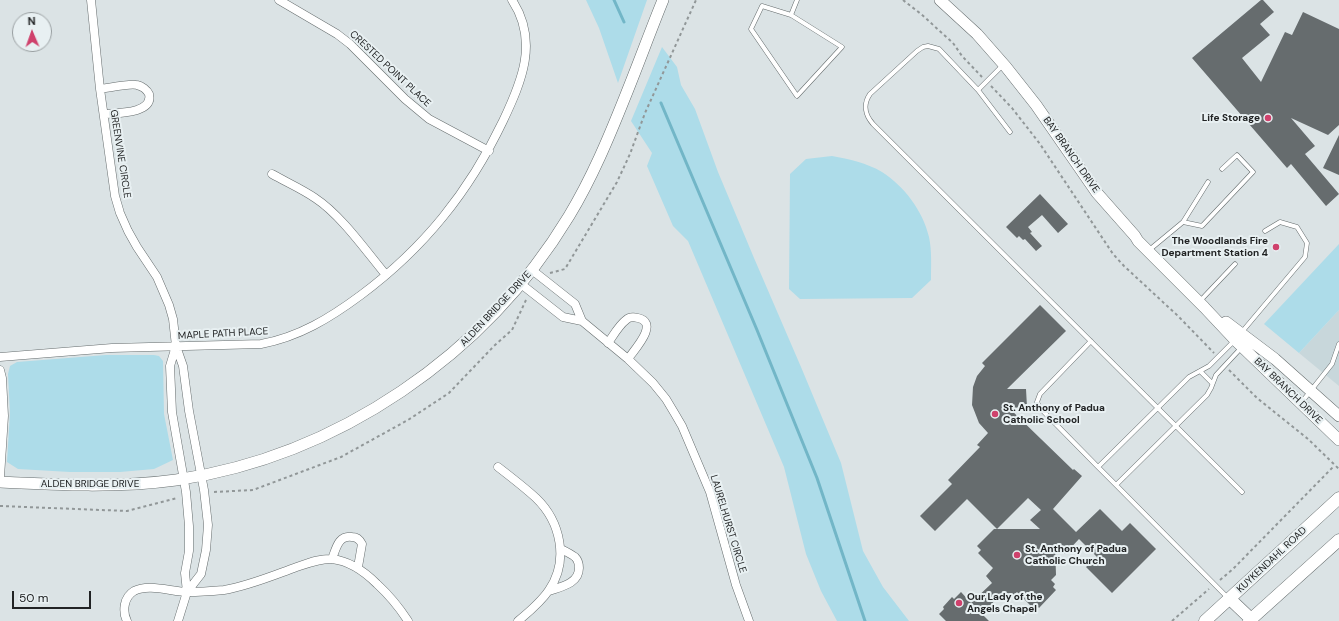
<!DOCTYPE html>
<html>
<head>
<meta charset="utf-8">
<style>
  body { margin:0 }
  #map { position:relative; width:1339px; height:621px; overflow:hidden; background:#dbe3e5; font-family:"DM Sans",sans-serif }
  canvas { display:block }
  .north { position:absolute; left:12px; top:12px; width:40px; height:40px; box-sizing:border-box; background:#e8f0f2; border:1px solid #989ea0; border-radius:50%; rotate:358deg; font-size:11px; font-weight:700; line-height:16px; text-align:center; color:#212324 }
  .north::after { content:''; display:block; margin:auto; width:14px; height:18px; background:#cf416c; clip-path:polygon(50% 0,100% 100%,50% 72%,0 100%) }
  .scale { position:absolute; left:12px; top:591px; width:79px; height:18px; box-sizing:border-box; border:2px solid #212324; border-top:0; padding-left:5px; font-size:12px; line-height:14px; white-space:nowrap; color:#212324; -webkit-text-stroke:3px #e8f0f2; paint-order:stroke }
</style>
</head>
<body>
<div id="map">
<canvas width="1339" height="621"></canvas>
<div class="north">N</div>
<div class="scale">50 m</div>
</div>
<script>
const ctx = document.querySelector('canvas').getContext('2d');
ctx.lineJoin = 'round';
function fill(path, color) { ctx.fillStyle = color; ctx.fill(path, 'evenodd'); }
function stroke(path, color, width, dash) { ctx.strokeStyle = color; ctx.lineWidth = width; ctx.lineCap = dash ? 'butt' : 'round'; ctx.setLineDash(dash || []); ctx.stroke(path); }
function drawText(font, color, halo, rows, align = 'center') {
  ctx.font = font + ' "DM Sans",sans-serif'; ctx.lineWidth = 4; ctx.setLineDash([]); ctx.textBaseline = 'middle'; ctx.strokeStyle = halo; ctx.fillStyle = color; for (const [text, x, y, turn = 0] of rows) {
    ctx.save(); ctx.translate(x, y); ctx.rotate((+turn || 0) * Math.PI / 180); ctx.textAlign = isNaN(turn) ? turn : align; if (halo) ctx.strokeText(text, 0, 0); ctx.fillText(text, 0, 0); ctx.restore();
  }
}
fill(new Path2D(`
  M1339,310V386L1299,353Z`), '#c8d7db');
fill(new Path2D(`
  M586,0H647L618,83L599,28Z
  M662,47L677,67L681,85L695,109L718,172L754,258L801,367L841,463L863,551L883,587L909,621H837L821,591L806,554L784,467L688,241L673,226L647,166L652,153L631,121Z
  M832,156C849,159 867,163 882,172C904,186 923,211 929,237C932,251 931,266 931,280L912,298L800,299L789,289L790,174L806,159Z
  M1339,244V310L1299,353L1264,324Z
  M106,355H154L159,356L163,361L164,414L173,460L154,469L120,472H70L18,469L7,462L10,413L8,374L10,366L17,362Z`), '#addce9');
stroke(new Path2D(`
  M614,0L624,22
  M661,103L757,330L817,478L865,621`), '#72b6c7', 3);
fill(new Path2D(`
  M1261,0H1263L1274,12L1260,24L1270,35L1242,58L1261,82L1285,32L1292,35L1303,12L1339,29V125L1328,135L1291,118L1315,146L1305,154L1339,194L1326,206L1291,164L1287,168L1192,58Z
  M1339,135V175L1323,168Z
  M1040,194L1068,224L1058,233L1042,215L1028,227L1032,232L1030,233L1042,246L1036,251L1025,239L1023,240L1019,236L1017,238L1006,227Z
  M1040,305L1066,331L1007,389H1026L1027,407L1009,408L1073,470L1074,469L1082,476L1053,509L1076,532L1100,509L1122,531L1130,523L1156,549L1112,593L1086,567L1097,557L1079,539L1065,554L1055,545L1056,575L1051,580L1055,584L1053,587L1056,590L1039,608L1035,604L1032,607L1017,592L1009,599L1002,593L982,614L989,621H946L939,614L944,609L943,607L952,597L954,599L961,592L971,603L992,583L986,576L993,568L978,553L981,550L977,546L994,529H1040L1030,520L1041,510L1028,498L997,529L967,499L935,531L920,516L952,484L948,480L980,447L977,445L988,433L979,423L972,405L973,387L977,376L985,366L982,363Z`), '#666c6e');
const service = new Path2D(`
  M762,6L791,15L842,47L797,96L751,29Z
  M791,15L797,0
  M978,90L1003,65
  M1010,132L978,90L939,49L928,46L923,47L917,51L870,94C863,104 865,115 873,124L1242,492
  M1183,222L1208,182
  M1148,251L1183,222L1202,226L1253,172L1237,155L1222,169
  M1200,301L1235,264
  M1241,333L1305,257L1307,243L1297,227L1280,222L1265,231
  M1091,341L1040,394L1037,402L1040,408L1098,467
  M1200,371L1212,383
  M1301,403L1332,364L1339,344
  M1116,485L1098,467L1189,377L1209,366L1234,341
  M1228,598L1116,485L1207,395L1211,388L1216,375L1242,347`);
const minor = new Path2D(`
  M91,0L100,89L115,196L120,213L128,231L137,247L157,277L169,305L173,319L176,346L183,366L189,411L204,490L208,525L206,550L201,574L187,592L178,621
  M279,0L337,34L350,44L405,99L429,119L489,151
  M100,89C109,88 130,83 137,85C142,86 147,90 149,94C154,114 116,113 104,114
  M272,174C286,182 302,189 315,198C341,215 366,251 386,275
  M532,270L575,304L582,321L628,359L653,383L666,399L675,414L682,426L710,492L736,585L749,621
  M521,284L563,317L582,321
  M608,343C613,336 619,325 626,320C629,317 634,317 638,318C660,323 634,350 628,359
  M176,346L170,366L172,412L186,492L189,526V551L185,573L187,592
  M0,357L112,348L261,344C299,337 330,318 361,295C424,248 469,192 503,121C522,81 539,41 512,0
  M0,370L2,378L4,416L0,477
  M498,467C511,477 524,487 536,498C561,522 569,561 549,590C541,602 529,612 518,621
  M332,559C336,549 338,535 352,537C357,537 360,540 362,544L358,567
  M549,591C560,587 579,584 579,568C579,564 578,560 575,557C571,554 565,551 561,549
  M127,621C122,611 124,597 134,591C149,583 172,592 188,592C200,592 213,591 224,590C248,586 272,576 294,568C306,564 320,558 332,559C350,561 364,571 377,584C389,595 399,607 408,621`);
const tertiary = new Path2D(`
  M940,0L977,34L1006,67L1036,105L1097,193L1135,236L1138,241L1204,307L1235,340L1339,440
  M1226,322L1275,359L1339,416
  M0,482C59,485 118,488 176,480C338,456 485,355 569,216C592,178 609,137 625,97C638,65 650,32 663,0`);
const secondary = new Path2D(`
  M1230,599L1251,619
  M1205,621L1339,498
  M1249,621L1339,540`);
stroke(service, '#656c6d', 5);
stroke(minor, '#656c6d', 9);
stroke(tertiary, '#656c6d', 12);
stroke(secondary, '#656c6d', 13);
stroke(new Path2D(`
  M903,0L921,14L953,43L962,56L982,77
  M991,86L1012,108L1040,144L1113,254L1124,266L1178,316L1214,353
  M550,273L565,269L617,182L630,154L645,113L696,0
  M1229,370L1257,398L1308,439L1339,469
  M214,492L253,490L341,457L408,420L449,393L494,346L512,330L526,300
  M0,506L127,511L177,498
  M1220,580L1233,569L1334,466
  M1172,621L1209,589`), '#919798', 2, [3, 3]);
stroke(service, '#fff', 4);
stroke(minor, '#fff', 8);
stroke(tertiary, '#fff', 11);
stroke(secondary, '#fff', 12);
for (const [x, y, r, color] of [
  [1268,118,4,"#cf416c"],
  [1276,247,4,"#cf416c"],
  [995,414,4,"#cf416c"],
  [1017,555,4,"#cf416c"],
  [959,603,4,"#cf416c"]
]) { const dot = new Path2D(); dot.arc(x, y, r, 0, 2 * Math.PI); ctx.fillStyle = color; ctx.fill(dot); stroke(dot, '#e8f0f2', 1.5); }
drawText('10px', '#212324', '#e8f0f2', [
  ["CRESTED POINT PLACE",390,69,43],
  ["GREENVINE CIRCLE",120,154,81],
  ["BAY BRANCH DRIVE",1071,155,55],
  ["ALDEN BRIDGE DRIVE",496,309,-47],
  ["MAPLE PATH PLACE",223,334,-3],
  ["BAY BRANCH DRIVE",1288,391,44],
  ["ALDEN BRIDGE DRIVE",90,484],
  ["LAURELHURST CIRCLE",728,524,73],
  ["KUYKENDAHL ROAD",1272,560,-43]
]);
drawText('bold 10px', '#212324', '#e8f0f2', [
  ["Life Storage",1260,118,"right"],
  ["The Woodlands Fire",1268,241,"right"],
  ["Department Station 4",1268,253,"right"],
  ["St. Anthony of Padua",1003,408],
  ["Catholic School",1003,420],
  ["St. Anthony of Padua",1025,549],
  ["Catholic Church",1025,561],
  ["Our Lady of the",967,597],
  ["Angels Chapel",967,609]
], 'left');
</script>
</body>
</html>
